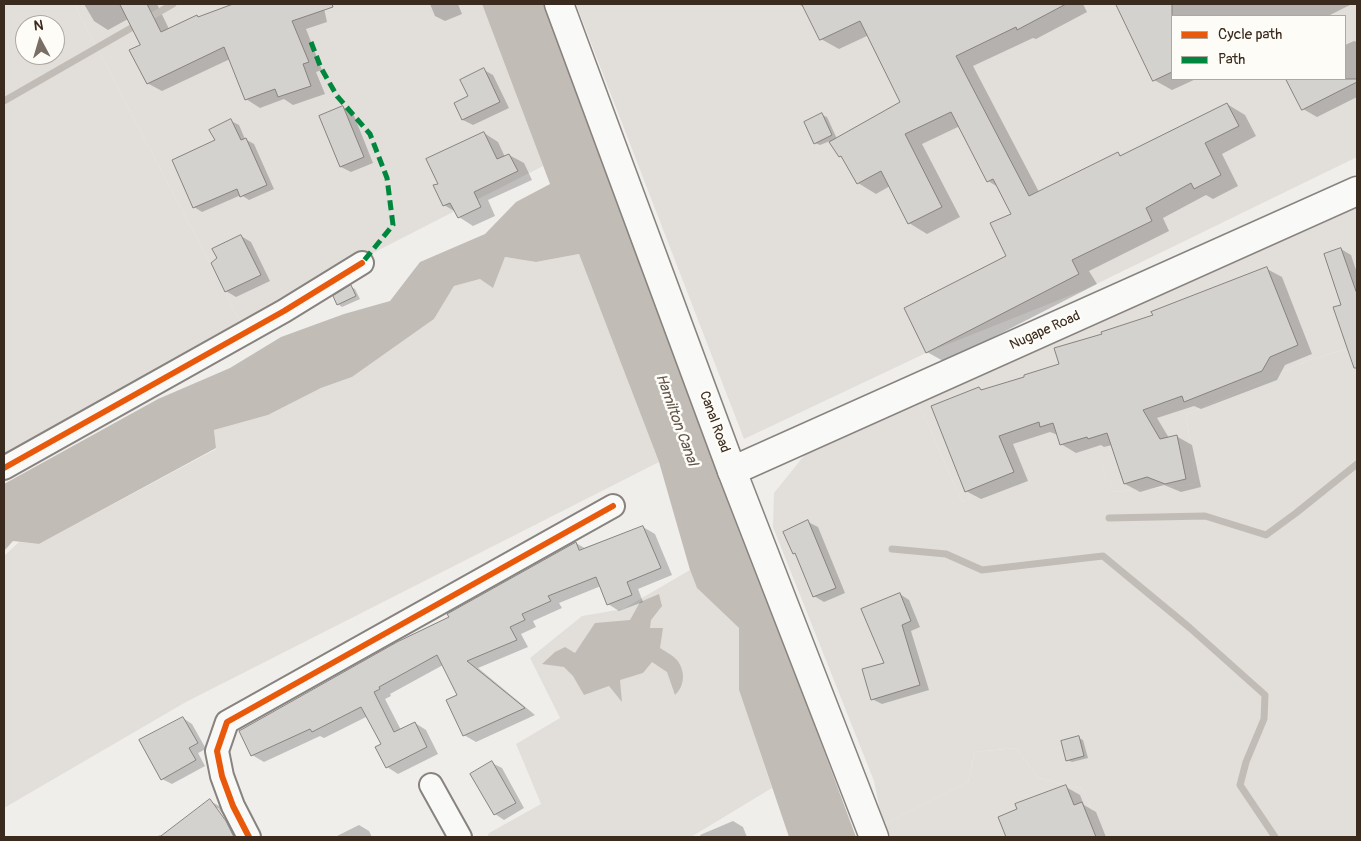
<!DOCTYPE html>
<html>
<head>
<meta charset="utf-8">
<style>
  body { margin:0 }
  #map { position:relative; width:1361px; height:841px; overflow:hidden; background:#f0eeeb; font-family:Pangolin,sans-serif }
  canvas { display:block }
  .frame { position:absolute; inset:0; border:5px solid #3b2a1e; pointer-events:none }
  .legend { position:absolute; left:1171px; top:15px; width:175px; height:65px; box-sizing:border-box; background:#fdfcf7; border:1px solid #afa8a0; margin:0; padding:6px 9px; list-style:none; font-size:15px; color:#3b2a1e }
  .legend li { display:flex; align-items:center; gap:10px; height:25px }
  .legend b { width:25px; border:1px solid #afa8a0 }
  .north { position:absolute; left:15px; top:15px; width:50px; height:50px; box-sizing:border-box; background:#fdfcf7; border:1px solid #afa8a0; border-radius:50%; rotate:354deg; font-size:14px; font-weight:700; line-height:20px; text-align:center; color:#3b2a1e }
  .north::after { content:''; display:block; margin:auto; width:18px; height:22px; background:#7a6f66; clip-path:polygon(50% 0,100% 100%,50% 72%,0 100%) }
</style>
</head>
<body>
<div id="map">
<canvas width="1361" height="841"></canvas>
<div class="frame"></div>
<ul class="legend">
<li><b style="height:6px;background:#e8590c"></b>Cycle path</li>
<li><b style="height:6px;background:#00873e"></b>Path</li>
</ul>
<div class="north">N</div>
</div>
<script>
const ctx = document.querySelector('canvas').getContext('2d');
ctx.lineJoin = 'round';
function fill(path, color) { ctx.fillStyle = color; ctx.fill(path, 'evenodd'); }
function stroke(path, color, width, dash) { ctx.strokeStyle = color; ctx.lineWidth = width; ctx.lineCap = dash ? 'butt' : 'round'; ctx.setLineDash(dash || []); ctx.stroke(path); }
function drawText(font, color, halo, rows, align = 'center') {
  ctx.font = font + ' Pangolin,sans-serif'; ctx.lineWidth = 5; ctx.setLineDash([]); ctx.textBaseline = 'middle'; ctx.strokeStyle = halo; ctx.fillStyle = color; for (const [text, x, y, turn = 0] of rows) {
    ctx.save(); ctx.translate(x, y); ctx.rotate((+turn || 0) * Math.PI / 180); ctx.textAlign = isNaN(turn) ? turn : align; if (halo) ctx.strokeText(text, 0, 0); ctx.fillText(text, 0, 0); ctx.restore();
  }
}
fill(new Path2D(`
  M74,4H482L543,166L240,321Z
  M576,4H1357V157L1084,290L926,353L744,439ZM1172,16H1345V79H1172Z
  M1357,207V346L1309,360L1186,415L1196,484L1113,492L1095,448L962,502L918,402L1123,308Z
  M1016,748L1038,778L1083,789L1102,837H888L883,825L968,782L975,752Z`), '#e2deda');
fill(new Path2D(`
  M4,4H74L240,321L4,455ZM25,25H55V55H25Z
  M579,254L659,462L186,702L4,808V556L19,542L39,544L216,449L214,430L268,415L321,388L352,377L434,319L454,286L480,279L493,287L505,257L536,262Z
  M1357,346V837H1102L1083,789L1038,778L1016,748L975,752L968,782L883,825L874,781L773,527L774,493L811,447L918,402L962,502L1095,447L1113,492L1196,484L1186,415L1309,360Z
  M690,570L697,588L739,628V690L772,788L691,837H487L489,833L541,804L516,744L560,718L530,658L582,616L623,609Z`), '#e2dfda');
fill(new Path2D(`
  M482,4H547L856,837H789L739,690V628L697,588L690,570L659,462L579,254L536,262L505,257L493,288L480,279L454,286L434,319L352,377L321,388L268,415L214,430L216,448L39,544L13,541L4,551V484L158,399L230,368L281,337L344,314L390,301L420,262L485,234L516,202L550,184Z
  M659,594L662,606L651,620L650,628H663L660,648C665,651 672,655 676,659C686,670 685,686 675,695L667,672L652,662L643,673L620,680L622,702L609,686L584,695L573,676L564,667L542,664L555,652L565,647L575,653L595,623L630,620L640,602Z`), '#c2bcb6');
fill(new Path2D(`
  M84,4H158H157L169,29L197,16L200,18L237,4H323L327,22L306,29L322,70L316,72L325,94L293,105L284,99L260,108L246,99L230,59L162,91L147,83L141,46L128,19L108,30L94,21Z
  M430,4H458L462,14L445,21L435,16Z
  M798,4H933L942,21L946,23L985,4H1083L1087,12L1036,39L1033,38L973,66L1039,192L1118,154L1123,156L1227,104L1245,115L1256,136L1222,154L1238,186L1213,199L1206,195L1163,218L1169,231L1089,271L1097,284L945,362L927,352L1008,256L1013,214L998,187L988,181L960,126L922,144L960,217L927,234L909,223L890,186L876,194L858,183L843,158L840,156L830,141L820,145L815,143L822,115L827,117L837,139L902,103L869,35L839,49L821,39L806,8Z
  M1118,4H1349L1350,5L1328,16H1172V79H1196L1172,90L1154,80Z
  M1354,41L1357,42V97L1317,117L1303,109L1287,79H1345V45Z
  M484,70L493,75L509,108L473,125L463,120L456,104L470,97Z
  M343,107L353,113L373,163L351,172L341,167L321,116Z
  M231,121L239,125L245,139L254,144L274,189L249,200L241,195L202,212L194,207Z
  M484,133L498,142L505,157L509,155L524,163L532,180L488,200L495,216L473,226L459,217L456,212L444,205L439,184Z
  M241,236L251,242L270,281L236,297L226,291Z
  M1341,249L1351,255L1357,273V343H1355L1342,306Z
  M1267,269L1282,277L1312,354L1285,365L1277,380L1201,409L1194,406L1157,418L1169,438L1176,436L1192,445L1201,487L1181,492L1164,485L1140,492L1125,484L1112,445L1104,447L1101,445L1076,453L1061,444L1058,435L1050,432L1013,444L1028,481L981,499L966,491L979,388L984,391L1061,365L1103,334L1154,316Z
  M351,287L355,289L360,299L342,307L338,304Z
  M808,522L818,527L845,593L824,602L814,596L798,556L793,553Z
  M643,527L655,534L672,575L638,589L643,602L619,611L608,604L601,586L559,603L562,608L533,621L536,627L521,634L528,647L478,668L535,715L476,742L464,735L459,695L443,665L390,694L391,696L385,699L401,730L415,723L426,730L438,754L398,774L387,767L382,745L368,716L324,738L320,736L264,762L252,755L451,617L576,543L586,549Z
  M900,594L909,600L920,627L911,631L929,690L882,704L872,699L885,664Z
  M183,718L192,724L206,749L198,753L205,766L172,784L162,779Z
  M1079,738L1083,740L1088,758L1072,762L1067,760Z
  M492,763L502,768L524,808L504,820L495,814Z
  M1066,787L1080,795L1084,805L1096,812L1106,837H1007L1000,817Z
  M210,801L221,807L241,837H156L160,835L163,837ZM215,808H218L231,826L229,827Z
  M733,821L743,827L747,837H701L700,835Z
  M359,825L369,831L372,837H335Z`), '#0003');
stroke(new Path2D(`
  M4,101L173,4
  M1109,518L1205,516L1266,535L1296,513L1357,464
  M892,549L946,554L982,570L1103,556L1190,628L1265,695L1264,719L1246,762L1240,785L1275,837`), '#c2bcb6', 7);
const building = new Path2D(`
  M120,4H147L161,32L197,15L198,17L233,4H332L333,7L292,21L309,62L303,64L311,86L278,97L275,89L245,100L224,47L147,84L129,50L140,45Z
  M802,4H1066L1017,30L1016,27L956,56L1029,196L1118,152L1120,156L1227,103L1239,126L1205,143L1221,175L1194,189L1191,183L1146,208L1152,221L1072,260L1079,274L926,353L904,308L1006,256L990,223L1011,214L993,179L987,182L951,112L905,134L942,207L908,224L881,171L857,184L841,156L839,157L829,142L900,102L860,21L820,40Z
  M1116,4H1172V72L1153,81Z
  M484,68L500,102L462,120L454,103L468,96L460,80Z
  M1286,79H1357V82L1302,110Z
  M343,106L364,157L340,167L319,116Z
  M822,113L832,135L814,144L804,122Z
  M231,119L241,140L246,138L267,185L240,197L237,189L193,208L172,160L215,140L209,130Z
  M484,132L497,159L509,154L518,171L474,192L481,207L458,218L450,203L443,206L433,185L438,184L426,159Z
  M241,235L261,275L225,292L211,263L217,258L212,249Z
  M1341,248L1357,294V368H1354L1333,307L1341,305L1324,254Z
  M1267,267L1298,345L1270,357L1262,371L1184,402L1182,396L1143,410L1160,439L1177,435L1186,479L1165,484L1147,477L1124,484L1107,433L1088,439L1087,437L1060,445L1053,423L1040,427L1039,422L999,436L1014,472L965,492L931,406L979,387L981,390L1024,377V375L1059,364L1054,348L1102,334L1101,332L1153,315L1151,312Z
  M351,285L356,296L337,305L333,296Z
  M808,520L836,588L813,597L795,553L793,554L783,532Z
  M643,526L661,568L627,582L632,595L607,605L596,577L548,596L551,601L522,614L525,620L510,627L517,640L467,661L525,708L463,736L446,700L457,695L437,655L379,687L380,689L374,692L394,732L415,722L427,747L386,768L375,747L381,744L361,707L312,732L310,729L251,756L239,731L397,642L449,617L447,614L576,542L579,550Z
  M900,593L911,621L902,625L920,685L871,700L862,669L884,663L861,609Z
  M183,717L198,743L189,748L196,760L161,780L139,740Z
  M1079,736L1084,756L1066,761L1061,741Z
  M492,761L516,803L494,815L470,774Z
  M1066,785L1074,805L1082,802L1096,837H1006L998,817L1017,809L1015,804Z
  M210,799L226,821L234,837H160Z`);
fill(building, '#d4d2cf');
stroke(building, '#88837f', 1);
const street = new Path2D(`
  M4,468L284,311L362,263
  M431,785L460,837
  M249,837L233,806L222,776L217,751L227,722L613,506`);
const secondary = new Path2D(`
  M559,4L732,471L1357,191`);
const primary = new Path2D(`
  M732,471L874,837`);
stroke(street, '#88837f', 26);
stroke(secondary, '#88837f', 31);
stroke(primary, '#88837f', 31);
stroke(street, '#f9f9f7', 22);
stroke(secondary, '#f9f9f7', 28);
stroke(primary, '#f9f9f7', 28);
stroke(new Path2D(`
  M311,42L321,68L337,96L370,134L387,178L393,225L362,263`), '#00873e', 5, [10, 5]);
stroke(new Path2D(`
  M4,468L284,311L362,263
  M249,837L233,806L222,776L217,751L227,722L613,506`), '#e8590c', 6);
drawText('14px', '#3b2a1e', '#fdfcf7', [
  ["Nugape Road",1045,331,-24],
  ["Canal Road",714,422,70]
]);
drawText('italic 15px', '#63554b', '#fdfcf7', [
  ["Hamilton Canal",676,420,70]
]);
</script>
</body>
</html>
